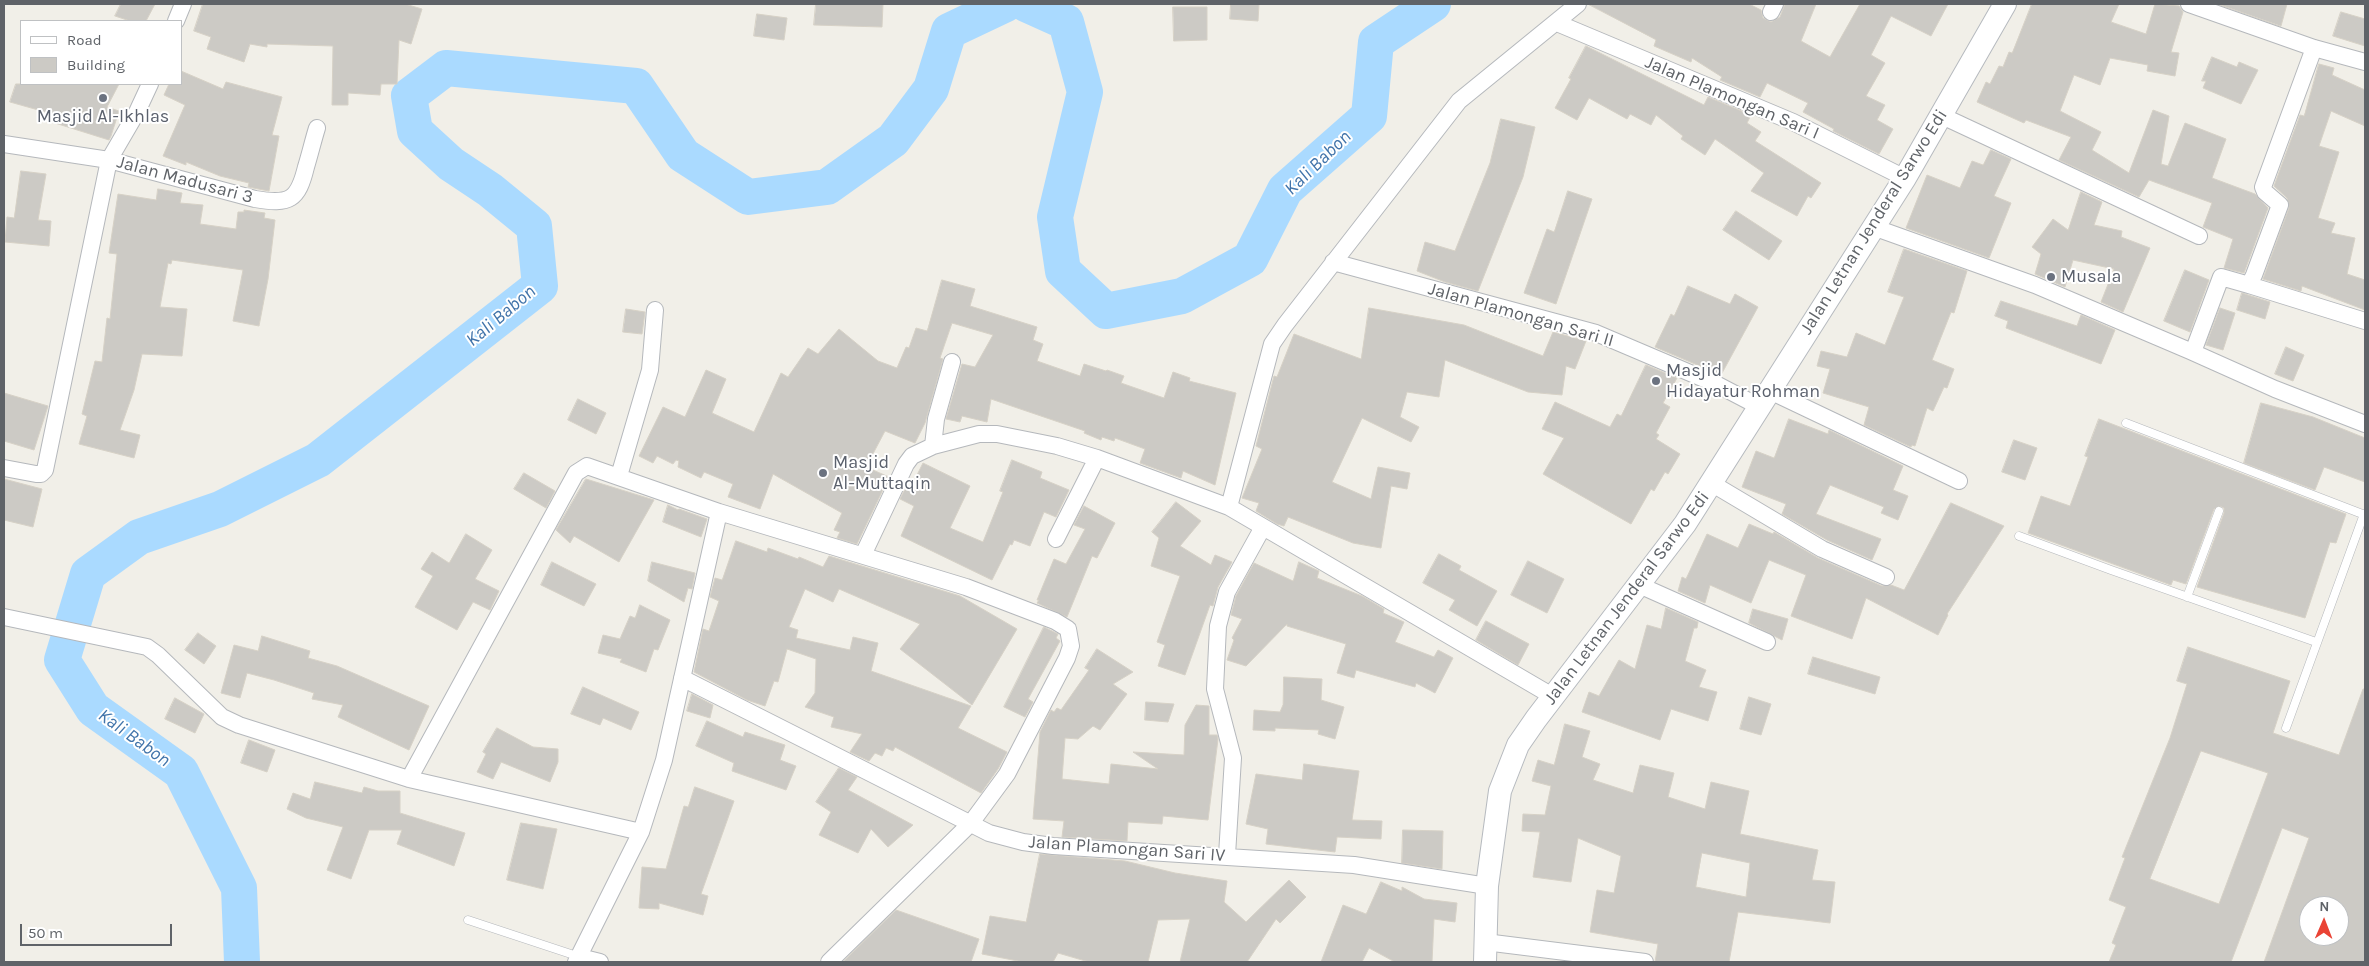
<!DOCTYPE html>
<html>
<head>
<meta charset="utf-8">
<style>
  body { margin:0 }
  #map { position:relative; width:2369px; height:966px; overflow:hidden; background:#f1efe8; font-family:Karla,sans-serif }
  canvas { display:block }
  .frame { position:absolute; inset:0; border:5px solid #5f6368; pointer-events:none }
  .legend { position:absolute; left:20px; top:20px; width:162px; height:65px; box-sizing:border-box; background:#fff; border:1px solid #bfc1c3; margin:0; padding:6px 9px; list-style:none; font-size:15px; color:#5f6368 }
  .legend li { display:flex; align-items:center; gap:10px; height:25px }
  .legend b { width:25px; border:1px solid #bfc1c3 }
  .north { position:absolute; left:2299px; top:896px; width:50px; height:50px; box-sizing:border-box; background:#fff; border:1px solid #bfc1c3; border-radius:50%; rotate:1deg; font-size:14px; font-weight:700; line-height:20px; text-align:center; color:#5f6368 }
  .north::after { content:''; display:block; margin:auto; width:18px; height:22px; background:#ea4335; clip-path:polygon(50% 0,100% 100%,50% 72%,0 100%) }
  .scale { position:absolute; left:20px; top:924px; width:152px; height:22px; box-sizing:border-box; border:2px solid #5f6368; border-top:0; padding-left:6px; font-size:15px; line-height:18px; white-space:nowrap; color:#5f6368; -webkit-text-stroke:4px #fff; paint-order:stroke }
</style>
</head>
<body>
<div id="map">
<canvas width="2369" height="966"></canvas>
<div class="frame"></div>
<ul class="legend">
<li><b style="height:6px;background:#fff"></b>Road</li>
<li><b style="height:14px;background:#cccac5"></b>Building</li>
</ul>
<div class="north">N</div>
<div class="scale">50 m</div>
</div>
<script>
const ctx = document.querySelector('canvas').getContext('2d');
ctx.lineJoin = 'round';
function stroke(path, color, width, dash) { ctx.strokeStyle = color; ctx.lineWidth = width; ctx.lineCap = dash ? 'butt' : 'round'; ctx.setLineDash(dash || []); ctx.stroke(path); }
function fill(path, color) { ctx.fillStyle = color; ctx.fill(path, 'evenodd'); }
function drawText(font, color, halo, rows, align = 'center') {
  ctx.font = font + ' Karla,sans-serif'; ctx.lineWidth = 4; ctx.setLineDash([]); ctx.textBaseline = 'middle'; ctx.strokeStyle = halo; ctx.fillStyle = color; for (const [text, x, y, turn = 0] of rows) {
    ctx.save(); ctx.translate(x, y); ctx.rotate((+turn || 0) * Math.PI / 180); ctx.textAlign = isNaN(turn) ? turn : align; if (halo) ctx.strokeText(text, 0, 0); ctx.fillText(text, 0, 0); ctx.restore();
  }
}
stroke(new Path2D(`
  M1026,4L1066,22L1085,92L1055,217L1063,271L1106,311L1182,296L1250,259L1285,190L1369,116L1376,42L1433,4
  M242,962L239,888L181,772L93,709L62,660L88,574L139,537L220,509L318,460L540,286L534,226L490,190L451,164L415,131L409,96L446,68L636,86L683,155L748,197L827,187L893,140L931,89L949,31L1006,4`), '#aadaff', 36);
const building = new Path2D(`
  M121,4H155L146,21H130L115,16Z
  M203,4H405L422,9L411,44L399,40L397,84H381L380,95L348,93V105H332L333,46L267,44V47L250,44L244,62L207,49L211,37L194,31Z
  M816,4H883L882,27L814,25Z
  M1231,4H1259L1258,21L1230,19Z
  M1588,4H1749L1761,10L1763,18L1771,22L1780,17L1785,4H1816L1801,41L1830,57L1860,4H1948L1931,36L1891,16L1871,55L1885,63L1866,96L1885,105L1877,120L1893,129L1879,154L1833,131L1834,129L1803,112L1808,103L1767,83L1760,97L1720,80L1722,77L1692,58L1691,62L1654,46L1656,40Z
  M2032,4H2119L2111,22L2146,34L2155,4L2179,6L2183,12L2171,52L2179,53L2175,76L2147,71L2148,65L2110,58L2100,85L2074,75L2060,111L2101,132L2092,150L2129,173L2153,110L2169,116L2161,164L2168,166L2185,123L2226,139L2212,178L2255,194L2268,208L2244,273L2224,268L2233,239L2203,227L2212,203L2149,180L2139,197L2059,160L2071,137L2026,120L2024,123L1977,102L1986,82L1990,84L1999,66L2003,67L2009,52L2012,53Z
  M2218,4H2287L2281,26Z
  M1173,7H1207V40L1174,41Z
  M2341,12L2365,19V46L2333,36Z
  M757,14L787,18L784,40L754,36Z
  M1586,46L1704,105L1708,97L1751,115L1747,123L1761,132L1755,141L1821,183L1811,198L1808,196L1797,216L1751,191L1764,173L1715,139L1705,155L1681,139L1683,136L1656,115L1651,125L1630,114L1627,119L1589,98L1577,120L1555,108L1571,79L1569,78Z
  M2212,57L2237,67L2239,62L2258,70L2241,104L2203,88L2206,81H2202Z
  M2319,64L2334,68L2332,75L2365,90V126L2331,111L2319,146L2339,152L2318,218L2335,223L2331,233L2355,238L2347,274L2365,280V310L2302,286L2301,291L2263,279L2289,208L2287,198L2274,186L2300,115L2304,116Z
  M181,71L223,89L226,82L282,97L272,135L279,136L269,191L248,187L249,183L220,176L186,162V165L163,156L185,105L164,95L169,84H181Z
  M16,84H119L107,107L119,111L111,136L109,140L55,123L56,115L10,102Z
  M1501,119L1535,127L1523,177L1478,291L1445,282L1417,271L1425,242L1455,251L1490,163Z
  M1991,150L2011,159L1994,196L2011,203L1989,258L1906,228L1927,175L1960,188L1972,161L1983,165Z
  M21,171L46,174L38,220L51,221L49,246L5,242L7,217L14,218Z
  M158,189L182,193L180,203L203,205L200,224L236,229L238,212H244V210L265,213L264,218L275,220L268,279L259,326L233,321L243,270L172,260L171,264L168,263L160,307L187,309L182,356L142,354L134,390L120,430L140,435L134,458L79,444L87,416L82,414L95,361L102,362L107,318L110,319L117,254L109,253L118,194L156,200Z
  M1568,191L1592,199L1556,304L1524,293L1547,229L1554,232Z
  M2081,192L2102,202L2094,225L2122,231L2121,237L2150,248L2123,312L2101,302L2114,269L2073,260L2065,287L2035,274L2041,254L2032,247L2053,219L2068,230Z
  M1736,211L1782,241L1769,260L1723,230Z
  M1904,249L1967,271L1954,313L1951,312L1932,360L1954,369L1947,388L1944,387L1933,411L1927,408L1915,446L1912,445L1911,447L1864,425L1869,407L1823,393L1830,369L1817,366L1821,351L1847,357L1856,333L1885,345L1904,297L1888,292Z
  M2185,270L2209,280L2190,332L2164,321Z
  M942,280L975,289L970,306L1037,327L1033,340L1043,344L1037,361L1080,376L1084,364L1106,371L1107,370L1124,376L1121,383L1164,398L1173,372L1190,378L1189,381L1236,393L1215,485L1183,471L1181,478L1140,463L1145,449L1115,438L1114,441L1102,437L1101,440L1084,433L1085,431L991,399L987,422L962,416L960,422L946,419L962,364L975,367L993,335L952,323L940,358L943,359L925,423L915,443L885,431L866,467L889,477L857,544L837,538L840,532L834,530L842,513L773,474L760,509L728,497L733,484L704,472L701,478L678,467L679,461L676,460L673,464L657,456L653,463L639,456L663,407L685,417L706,370L726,379L712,413L754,432L781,373L788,377L808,348L818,354L839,329L878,361L897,368L906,347L909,348L916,328L927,331Z
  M1688,286L1730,304L1735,294L1758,307L1721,375L1655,347L1671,314L1674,316Z
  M2242,293L2270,302L2265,319L2237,310Z
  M2001,301L2077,326L2081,315L2115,330L2101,364L2006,328L2008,321L1995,316Z
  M1369,308L1464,325L1543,356L1553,332L1586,341L1575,369L1566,366L1562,395L1528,392L1445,360L1439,397L1407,392L1400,417L1419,427L1411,442L1362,418L1332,482L1371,499L1378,467L1410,473L1407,489L1391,486L1381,548L1353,543L1288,517L1284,526L1277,524L1256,511L1259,503L1242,498L1262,449L1256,446L1274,376L1277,377L1294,334L1361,359Z
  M2220,308L2235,313L2223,350L2206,345Z
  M626,309L645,312L642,334L623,332Z
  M2286,347L2304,355L2293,381L2275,374Z
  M1646,365L1677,378L1663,403L1670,407L1656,433L1659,435L1656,439L1680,454L1668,474L1665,472L1654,491L1651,489L1631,524L1543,474L1564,438L1542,429L1555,402L1610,427L1617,414L1621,416Z
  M4,393L48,406L34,450L4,441Z
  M578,399L606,413L596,434L568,420Z
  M2261,403L2313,417L2365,438V482L2324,467L2315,490L2244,463Z
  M1789,419L1828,434L1829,430L1903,466L1893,490L1908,496L1898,520L1881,513L1884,507L1830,485L1816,514L1881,539L1872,560L1827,540L1782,514L1786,504L1742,487L1756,451L1774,458Z
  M2099,419L2346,514L2336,543L2330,542L2305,618L2197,587L2224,513V508L2220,506L2214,509L2186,584L2173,580L2171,585L2028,533L2041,496L2070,506L2088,457L2085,456Z
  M2014,440L2037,448L2025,480L2002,472Z
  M1012,460L1042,472L1040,478L1069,490L1056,517L1044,512L1030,546L1014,540L1012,545L1010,544L992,580L901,536L914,506L900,499L907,485L911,487L923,463L970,486L950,528L983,542L1003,492L1000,491Z
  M524,473L555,491L546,508L514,489Z
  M4,479L42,489L33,527L4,520Z
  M586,479L654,500L619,562L574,536L570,543L556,530Z
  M1176,502L1201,521L1180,546L1211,565L1215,555L1232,562L1218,587L1213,606L1210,605L1185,675L1158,666L1165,645L1157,642L1180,576L1151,566L1159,538L1152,532Z
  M1951,503L2004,526L1947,614L1948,615L1938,635L1866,598L1852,639L1791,616L1806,575L1769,560L1751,603L1710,585L1705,603L1678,591L1682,577L1686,579L1707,534L1738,548L1749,524L1773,534L1774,532L1818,558L1882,586L1891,585L1904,590Z
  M668,505L678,510L679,509L707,519L701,537L663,522Z
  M1084,506L1115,523L1097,558L1092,556L1067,617L1037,603L1039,600H1037L1054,559L1066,564L1085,529L1074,525Z
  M466,534L492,550L475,579L499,591L490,610L473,602L457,630L415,607L433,576L421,569L432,552L449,563Z
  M736,541L767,552L768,548L798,559L799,557L823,567L829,556L960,596L1017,629L972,705L900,649L920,624L839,589L833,602L805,589L789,627L798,630L796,638L850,650L853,637L878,643L871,671L971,706L958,728L1007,752L998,769L981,793L895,747L893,751L886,748L882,756L875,753L869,761L850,752L862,734L831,727L834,717L805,707L815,693L816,659L787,649L778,682L774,681L765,706L747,700L694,672L703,629L709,631L719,601L710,597L715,578L722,580Z
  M1439,554L1461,566L1459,570L1497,591L1477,626L1449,610L1455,600L1423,583Z
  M1528,561L1564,579L1547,613L1511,595Z
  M552,562L596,584L584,606L541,585Z
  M652,562L695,573L692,589L688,588L684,602L648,581Z
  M1299,562L1319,571L1317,578L1362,596L1384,609L1383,613L1404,622L1395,642L1434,657L1438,650L1453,658L1435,693L1416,683L1415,687L1356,670L1354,678L1337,673L1346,644L1287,626V624L1246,666L1227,660L1234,640L1232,638L1242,619L1231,615L1236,596L1254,563L1293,581Z
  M640,605L670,620L658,650L654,649L646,672L620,662L622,659L598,653L603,635L620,639L630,616L635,618Z
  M1666,608L1698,622L1697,628H1694L1685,661L1706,670L1699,687L1717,692L1708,721L1671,709L1660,740L1582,712L1589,692L1599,696L1619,660L1635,669L1647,625L1661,629Z
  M1753,609L1788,619L1782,640L1749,623Z
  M1486,621L1529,644L1518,665L1476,640Z
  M1044,627L1058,634L1056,638L1060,641L1028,699L1033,702L1025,717L1004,707Z
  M198,633L216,646L204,664L185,650Z
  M262,636L310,651L308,658L337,666L429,706L409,750L338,717L343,705L312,699L314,693L274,680L247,673L240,698L221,693L234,645L258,651Z
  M2188,647L2290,681L2273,733L2339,755L2363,689H2365V962H2264L2309,838L2282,828L2231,962H2109L2116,945L2112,943L2126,907L2109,900L2125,858L2122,857L2170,738L2187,684L2177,681ZM2201,751L2268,773L2219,904L2150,879ZM2309,906H2339V936H2309Z
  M1097,649L1133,672L1113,684L1127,694L1100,730L1093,726L1078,739L1065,738L1062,779L1109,784L1111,764L1158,769L1133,752L1184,755L1185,725L1196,705L1209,706V735H1217L1218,739L1208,820L1163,816L1162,824L1128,822L1127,841L1062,837L1064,821L1033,819L1040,732L1051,710L1054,712L1057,708L1061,710L1089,670L1085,668Z
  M1813,657L1880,677L1875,694L1808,674Z
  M1284,677L1322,679L1321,700L1344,707L1335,739L1318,734L1319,730L1275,728V731L1253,730L1254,710L1280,712L1283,705Z
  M583,687L639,712L631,730L603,718L600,725L571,714Z
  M692,694L713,705L710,718L687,711Z
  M1749,697L1771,704L1761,735L1740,729Z
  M175,698L204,714L195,733L165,719Z
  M1146,702L1174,704L1168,722L1145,720Z
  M707,721L743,737L745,732L785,745L780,760L796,766L786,790L732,771L734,763L696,746Z
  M1565,724L1590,731L1582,757L1600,764L1593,780L1633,793L1640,765L1674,773L1668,797L1705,809L1711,782L1749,791L1740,834L1818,850L1812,880L1835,882L1830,923L1738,912L1729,962H1655L1658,944L1590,932L1597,890L1614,893L1621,856L1578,838L1571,882L1533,877L1540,832L1522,831L1523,814L1545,815L1551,786L1532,781L1538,760L1554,765ZM1702,853L1750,863L1746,897L1696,887Z
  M497,728L533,747L558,749V762L550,782L501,762L493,779L477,772L486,754L483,752Z
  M249,740L275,750L267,772L241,763Z
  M1304,764L1359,771L1352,820L1382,821L1381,839L1337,837L1335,852L1266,844L1268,829L1246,824L1256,774L1302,780Z
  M839,768L857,777L848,790L913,825L888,847L871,829L858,853L819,835L831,812L816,802Z
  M315,782L362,793L364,787L378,791H400V813L465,833L454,866L397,844L402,830H369L351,879L327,870L343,827L306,818L287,809L293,793L310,799Z
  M695,787L734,801L701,894L708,896L703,915L659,903V909L639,908L642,867L666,869L684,806L688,807Z
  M521,823L557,829L543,889L507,880Z
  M1403,830L1443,831L1442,869L1402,863Z
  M1040,854L1125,861L1175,873L1227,881L1224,902L1246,922L1289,880L1306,897L1280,923L1276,919L1247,962H1180L1190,919L1158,920L1148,962H1089L1058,953L1053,962H1023L982,954L990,916L1026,922Z
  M1381,882L1402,891V887L1424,899L1457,903L1455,922L1434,919L1432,962H1395L1369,948L1362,962H1321L1343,905L1366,914Z
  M896,910L979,939L971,962H843Z`);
fill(building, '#cccac5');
stroke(building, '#d6d1c6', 1);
const service = new Path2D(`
  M2126,423L2365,515
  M2019,536L2111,570L2316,642
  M2187,597L2219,511
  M2286,728L2364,514
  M468,920L580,957`);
const minor = new Path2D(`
  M2189,4L2314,48L2365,62
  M1771,12L1775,4
  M176,21L183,4
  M1557,23L1793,122L1905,178
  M1940,115L2199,236
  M4,144L109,160L255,199C290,205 298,200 306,167C310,154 313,141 317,128
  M1873,227L2035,285L2190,351L2275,389L2365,424
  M1333,262L1596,333L1716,384L1760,407
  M2249,285L2365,321
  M2193,352L2221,277L2249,285L2254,275L2280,205L2265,192L2263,187L2314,48
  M1770,391L1959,481
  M933,446L936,419L952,362
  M4,468L36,474H41L45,470L109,160L137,112L150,84
  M619,476L650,370L655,310
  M1711,483L1822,549L1886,577
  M1229,507L1272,344L1285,325L1459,101L1578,4
  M1056,539L1097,458
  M863,555L906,464L912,456L933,446L979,434H997L1057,446L1097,458L1229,507L1554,697
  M1639,585L1767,642
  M4,617L147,647L158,655L222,717L239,725L409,779L641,832
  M682,678L989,833L1023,842L1053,846L1354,865L1487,886
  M409,779L576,473L587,466L719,512L966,587L1055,621L1068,629L1071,646L1067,658L1007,774L971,823L829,962
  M1227,855L1233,758L1215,689L1218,626L1227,592L1263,527
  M1485,942L1645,962
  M580,957L600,962
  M576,962L641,832L664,760L719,512`);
const secondary = new Path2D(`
  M1485,962L1487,886L1500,791L1518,745L1536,719L1685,524L1905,178L2005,4`);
stroke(service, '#b5b8bc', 9);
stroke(minor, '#b5b8bc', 18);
stroke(secondary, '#b6babf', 24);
stroke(service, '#fff', 8);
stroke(minor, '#fff', 16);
stroke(secondary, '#fff', 22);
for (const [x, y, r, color] of [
  [103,98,5,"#6b7280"],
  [2051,277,5,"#6b7280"],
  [1656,381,5,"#6b7280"],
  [823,473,5,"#6b7280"]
]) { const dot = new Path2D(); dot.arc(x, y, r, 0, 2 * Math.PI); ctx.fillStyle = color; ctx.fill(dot); stroke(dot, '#fff', 2); }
drawText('18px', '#5f6368', '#fff', [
  ["Jalan Plamongan Sari I",1732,98,23],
  ["Jalan Madusari 3",185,180,15],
  ["Jalan Letnan Jenderal Sarwo Edi",1874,222,-58],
  ["Jalan Plamongan Sari II",1521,315,16],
  ["Jalan Letnan Jenderal Sarwo Edi",1627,598,-53],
  ["Jalan Plamongan Sari IV",1127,849,4]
]);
drawText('18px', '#5b616d', '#fff', [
  ["Masjid Al-Ikhlas",103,117,"center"],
  ["Musala",2061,277],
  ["Masjid",1666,371],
  ["Hidayatur Rohman",1666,392],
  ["Masjid",833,463],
  ["Al-Muttaqin",833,484]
], 'left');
drawText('italic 19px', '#4174aa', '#fff', [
  ["Kali Babon",1318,163,-44],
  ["Kali Babon",501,316,-40],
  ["Kali Babon",134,738,36]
]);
</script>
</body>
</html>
